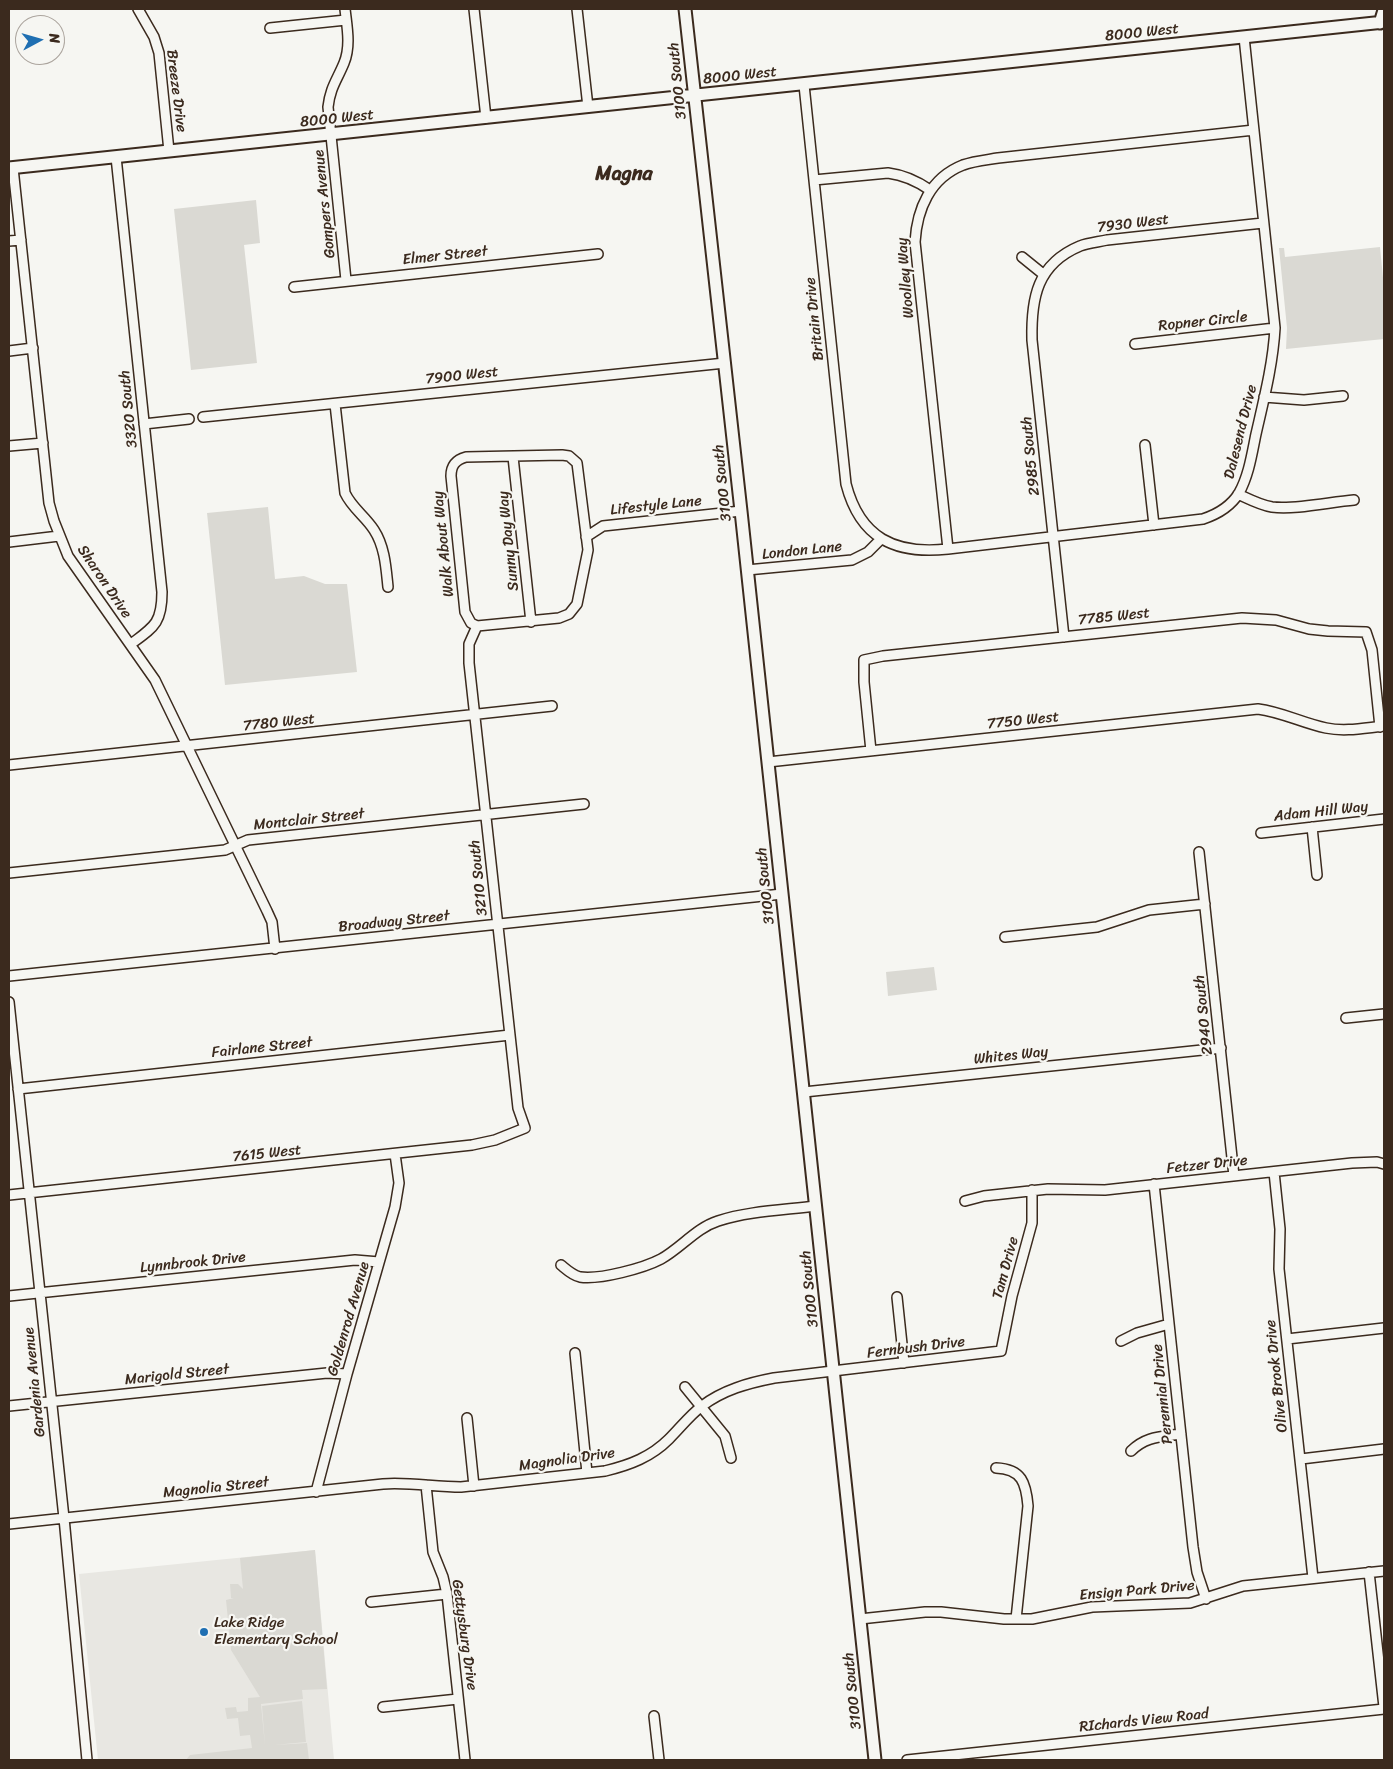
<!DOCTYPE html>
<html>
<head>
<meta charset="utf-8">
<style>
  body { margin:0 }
  #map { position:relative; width:1393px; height:1769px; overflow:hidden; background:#f6f6f2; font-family:Sriracha,sans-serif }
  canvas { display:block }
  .frame { position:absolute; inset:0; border:10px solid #3b2a1e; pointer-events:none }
  .north { position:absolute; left:15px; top:15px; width:50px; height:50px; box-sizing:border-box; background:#f6f6f2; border:1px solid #aba49d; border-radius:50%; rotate:84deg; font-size:14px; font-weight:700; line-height:20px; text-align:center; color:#3b2a1e }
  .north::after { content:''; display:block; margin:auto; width:18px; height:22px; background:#1f6fb2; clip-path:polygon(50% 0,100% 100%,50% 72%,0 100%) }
</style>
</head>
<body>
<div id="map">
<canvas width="1393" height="1769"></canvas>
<div class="frame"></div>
<div class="north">N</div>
</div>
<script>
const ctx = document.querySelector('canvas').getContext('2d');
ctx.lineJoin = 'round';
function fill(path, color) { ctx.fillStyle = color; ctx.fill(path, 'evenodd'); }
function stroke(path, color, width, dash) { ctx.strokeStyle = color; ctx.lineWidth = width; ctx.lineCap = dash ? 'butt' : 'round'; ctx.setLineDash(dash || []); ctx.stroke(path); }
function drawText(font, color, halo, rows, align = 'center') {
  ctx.font = font + ' Sriracha,sans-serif'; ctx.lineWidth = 4.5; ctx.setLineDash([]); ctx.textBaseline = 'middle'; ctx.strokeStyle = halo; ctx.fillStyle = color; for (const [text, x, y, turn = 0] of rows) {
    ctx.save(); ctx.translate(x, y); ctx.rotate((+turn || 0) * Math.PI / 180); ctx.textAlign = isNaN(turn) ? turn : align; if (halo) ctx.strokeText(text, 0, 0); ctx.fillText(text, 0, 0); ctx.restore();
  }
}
fill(new Path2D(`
  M315,1550L334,1760H98L79,1574Z`), '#e8e7e2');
fill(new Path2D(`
  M256,200L260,243L244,245L257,363L191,370L174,209Z
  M1380,247L1384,288V339L1286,349L1287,328L1279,248H1284L1285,257Z
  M268,507L275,579L304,576L325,584H347L357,672L225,685L207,513Z
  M934,967L937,990L888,996L886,972Z
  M315,1550L327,1689L302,1690L303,1699L261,1704L265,1746L262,1706L302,1701L306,1742L274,1745L307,1743L309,1760H186L190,1755L252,1748L250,1735L240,1736L238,1718L227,1719L225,1708L236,1707L237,1712L248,1711V1698L260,1697L231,1650L226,1600L234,1598H231L230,1584H238L243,1589L240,1558Z`), '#dad9d3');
const minor = new Path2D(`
  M138,9L154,37L159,53L169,151
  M345,9C347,27 351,46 344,63C337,80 330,88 328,107L346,280
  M474,9L486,118
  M577,9L588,107
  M270,28L346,20
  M804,85L846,484C860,538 895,555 948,549L1203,519C1218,514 1231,506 1239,493C1249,475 1252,453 1256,434C1264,399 1273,364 1275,328L1244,37
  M116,157L162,592C162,623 154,627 131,644
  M13,168L49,503L54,521L68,556L155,680L267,911L272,922L275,949
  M814,180L888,173C904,175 917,181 930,190
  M9,241L21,240
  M1022,257L1043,274
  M294,287L598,254
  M1135,344L1275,328
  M9,351L33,348
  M1264,397L1304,400L1343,396
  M335,404L345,493C352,508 365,516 374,530C385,547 386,568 388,587
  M203,417L725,363
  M144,424L189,419
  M1145,445L1154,525
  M9,446L43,443
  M562,455L569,456L577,463L588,550L577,604L569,614L559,618L477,626L471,623L465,612L451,476C451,466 455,460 466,457Z
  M513,457L531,622
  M1238,494C1249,499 1260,505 1272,507C1295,510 1330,502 1354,500
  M586,537L603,526L741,511
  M9,542L59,536
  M948,549L915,242C917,209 930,178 963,165C974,161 986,160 998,158L1254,130
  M747,570L852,560L868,552L881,539
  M1064,637L1032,340C1031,298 1037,264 1080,246C1088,243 1098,242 1107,240L1263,223
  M871,751L864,682V660L883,656L930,651L1242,618L1276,620L1309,629L1328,631L1366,632L1372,650L1380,727
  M768,762L1258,709C1282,712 1302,723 1326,728C1345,732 1364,728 1384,726
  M9,765L552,706
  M1312,827L1317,875
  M1261,833L1384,819
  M1199,852L1234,1176
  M9,873L225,850L248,840L584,804
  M1005,937L1097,927L1149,910L1205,904
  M9,976L782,894
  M9,1002L64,1518L87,1760
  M1346,1018L1384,1014
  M18,1089L510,1035
  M804,1092L1221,1048
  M1274,1172L1280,1229L1279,1269L1313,1578
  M1154,1184L1193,1547L1197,1572L1206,1599
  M9,1195L472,1145L495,1140L525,1128L518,1108L469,663V644L477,626
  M965,1201L984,1196L1048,1189L1105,1190L1352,1163L1377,1162L1384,1164
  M561,1265C567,1270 572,1275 580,1277C600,1280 644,1268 661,1259C681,1248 696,1228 718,1221C748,1211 785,1210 816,1206
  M9,1296L355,1260L379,1262
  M897,1297L904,1363
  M1287,1339L1384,1328
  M1121,1341L1137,1333L1169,1324
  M575,1353L587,1473
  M685,1387L725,1436L731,1458
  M9,1406L327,1373L347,1374
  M467,1418L474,1486
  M1131,1451C1146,1436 1161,1437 1181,1434
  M1301,1459L1384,1449
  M996,1468C1022,1469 1026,1483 1028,1506L1016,1619
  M426,1485L433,1552L443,1577L447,1594L465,1760
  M316,1492L347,1374L395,1207L399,1183L395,1154
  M9,1524L383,1484C409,1482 435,1487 461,1487L605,1471C630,1465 651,1457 669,1439C680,1428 690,1415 702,1406C723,1390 748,1383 774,1378L1001,1351L1012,1296L1032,1223V1190
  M1369,1572L1384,1707
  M371,1602L447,1594
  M860,1619L925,1612H941L1004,1619H1032L1092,1607L1190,1603L1243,1586L1384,1571
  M383,1707L458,1699
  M654,1716L659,1760
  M907,1760L1384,1709`);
const tertiary = new Path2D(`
  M685,9L741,511L875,1760
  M1380,23L1384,10
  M9,168L1384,22`);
stroke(minor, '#3b2a1e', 12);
stroke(tertiary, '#3b2a1e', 15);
stroke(minor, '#f6f6f2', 9);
stroke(tertiary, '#f6f6f2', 11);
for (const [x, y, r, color] of [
  [204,1632,5,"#1f6fb2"]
]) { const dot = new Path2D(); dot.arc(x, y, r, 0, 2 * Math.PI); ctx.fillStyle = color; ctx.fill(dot); stroke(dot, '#f6f6f2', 2); }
drawText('15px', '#3b2a1e', '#f6f6f2', [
  ["8000 West",1142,33,-6],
  ["8000 West",740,76,-6],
  ["3100 South",678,81,-96],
  ["Breeze Drive",176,91,83],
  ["8000 West",337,119,-6],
  ["Gompers Avenue",325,204,-96],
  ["7930 West",1133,224,-7],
  ["Elmer Street",445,256,-6],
  ["Woolley Way",906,278,-95],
  ["Britain Drive",815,319,-96],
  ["Ropner Circle",1203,322,-6],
  ["7900 West",462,376,-6],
  ["3320 South",129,409,-96],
  ["Dalesend Drive",1241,432,-76],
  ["2985 South",1031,456,-96],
  ["3100 South",723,483,-96],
  ["Lifestyle Lane",656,506,-6],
  ["Sunny Day Way",509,541,-96],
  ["Walk About Way",444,544,-96],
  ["London Lane",802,551,-6],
  ["Sharon Drive",104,582,56],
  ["7785 West",1114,617,-6],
  ["7750 West",1023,721,-6],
  ["7780 West",279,723,-6],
  ["Adam Hill Way",1321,812,-6],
  ["Montclair Street",309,820,-6],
  ["3210 South",479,878,-96],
  ["3100 South",766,886,-96],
  ["Broadway Street",394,922,-6],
  ["2940 South",1204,1015,-96],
  ["Fairlane Street",262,1048,-6],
  ["Whites Way",1011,1056,-6],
  ["7615 West",267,1154,-6],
  ["Fetzer Drive",1207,1165,-6],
  ["Lynnbrook Drive",193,1263,-6],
  ["Tam Drive",1006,1268,-75],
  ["3100 South",810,1289,-96],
  ["Goldenrod Avenue",349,1319,-74],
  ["Fernbush Drive",916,1348,-7],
  ["Marigold Street",177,1375,-6],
  ["Olive Brook Drive",1277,1376,-96],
  ["Gardenia Avenue",35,1382,-96],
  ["Perennial Drive",1163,1394,-96],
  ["Magnolia Drive",567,1460,-8],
  ["Magnolia Street",216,1488,-6],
  ["Ensign Park Drive",1137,1591,-5],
  ["Gettysburg Drive",464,1635,82],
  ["3100 South",853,1691,-96],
  ["RIchards View Road",1144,1721,-6]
]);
drawText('15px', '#3b2a1e', '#f6f6f2', [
  ["Lake Ridge",214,1623],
  ["Elementary School",214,1640]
], 'left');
drawText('bold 20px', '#3b2a1e', '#f6f6f2', [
  ["Magna",624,175]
]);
</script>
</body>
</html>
